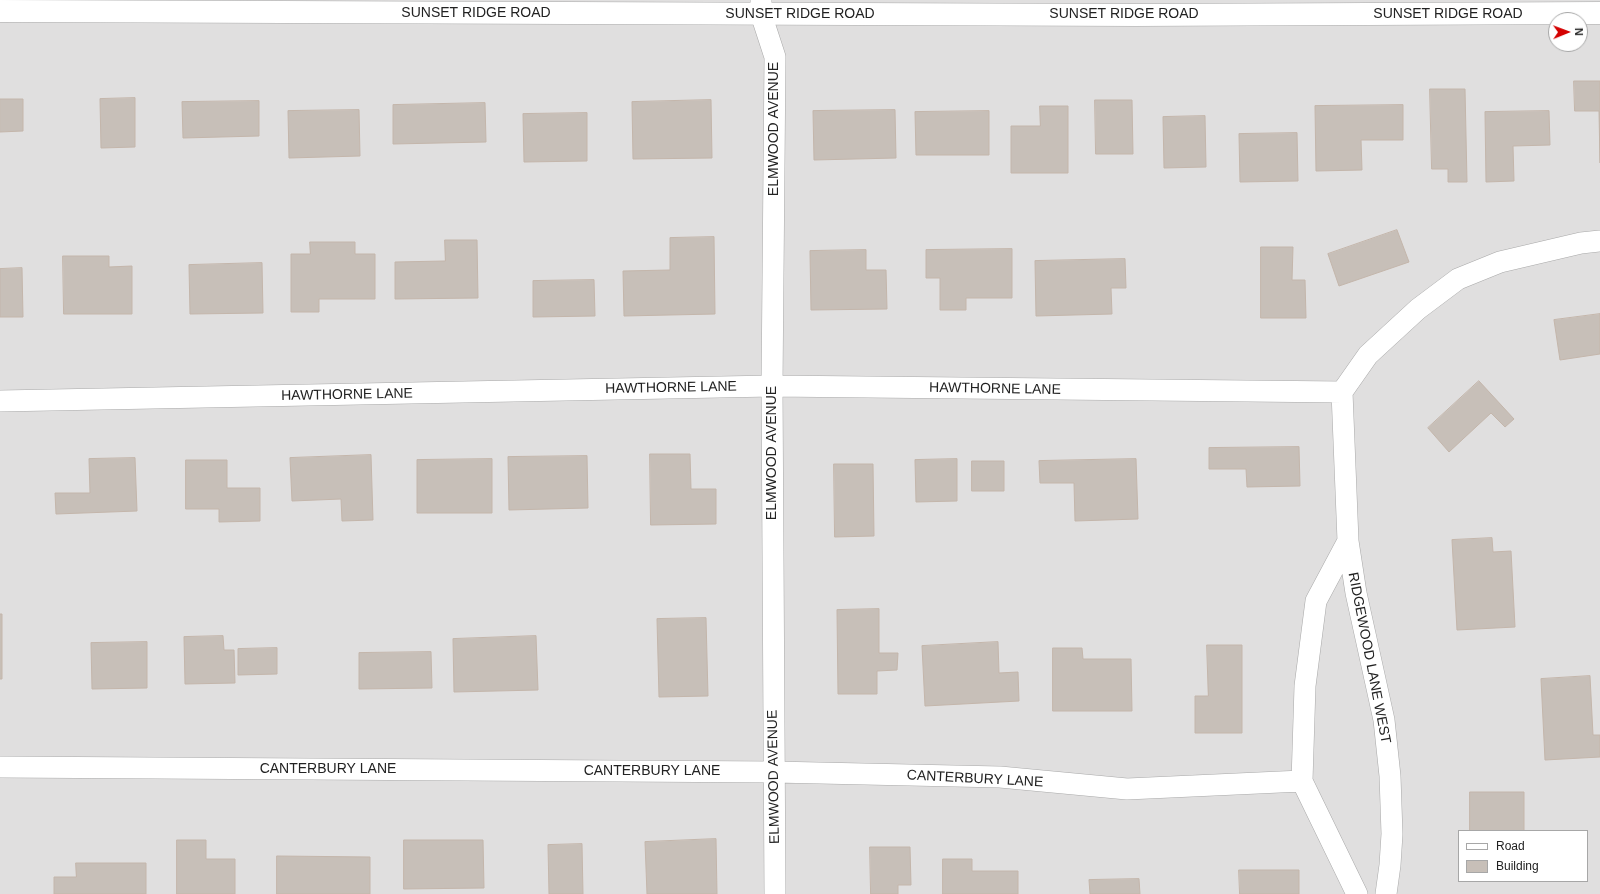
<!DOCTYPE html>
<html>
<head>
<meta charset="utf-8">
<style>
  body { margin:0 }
  #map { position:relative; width:1600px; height:894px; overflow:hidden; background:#f2efe9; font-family:Helvetica,sans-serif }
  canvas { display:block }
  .legend { position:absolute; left:1458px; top:830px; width:130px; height:52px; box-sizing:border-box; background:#fff; border:1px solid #a7a7a7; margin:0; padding:5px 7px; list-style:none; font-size:12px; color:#222 }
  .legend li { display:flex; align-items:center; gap:8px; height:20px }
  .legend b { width:20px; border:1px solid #a7a7a7 }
  .north { position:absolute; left:1548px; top:12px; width:40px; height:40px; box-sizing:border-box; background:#fff; border:1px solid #a7a7a7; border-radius:50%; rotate:89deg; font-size:11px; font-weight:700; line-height:16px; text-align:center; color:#222 }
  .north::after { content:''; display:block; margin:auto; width:14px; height:18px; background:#d40000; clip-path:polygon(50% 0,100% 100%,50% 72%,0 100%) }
</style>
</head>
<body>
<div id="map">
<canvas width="1600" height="894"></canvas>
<ul class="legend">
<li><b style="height:5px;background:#fff"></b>Road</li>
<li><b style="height:11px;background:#c7bfb8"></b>Building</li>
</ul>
<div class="north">N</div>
</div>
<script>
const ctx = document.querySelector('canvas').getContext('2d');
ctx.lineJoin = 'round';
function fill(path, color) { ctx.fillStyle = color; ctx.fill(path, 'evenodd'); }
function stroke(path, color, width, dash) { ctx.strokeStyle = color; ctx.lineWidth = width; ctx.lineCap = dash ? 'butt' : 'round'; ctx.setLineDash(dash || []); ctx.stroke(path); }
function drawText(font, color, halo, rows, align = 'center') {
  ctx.font = font + ' Helvetica,sans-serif'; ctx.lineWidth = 3; ctx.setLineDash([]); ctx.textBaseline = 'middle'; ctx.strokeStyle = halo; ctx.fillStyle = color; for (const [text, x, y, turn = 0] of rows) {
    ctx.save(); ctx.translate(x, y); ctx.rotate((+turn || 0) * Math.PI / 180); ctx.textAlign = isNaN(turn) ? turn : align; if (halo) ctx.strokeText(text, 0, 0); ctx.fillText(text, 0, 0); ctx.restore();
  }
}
fill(new Path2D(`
  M0,0H1600V894H0ZM1556,20H1580V44H1556ZM1459,831H1587V881H1459Z`), '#e0dfdf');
const building = new Path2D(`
  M1574,81H1600V163L1599,111H1575Z
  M1430,89H1465L1467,182H1448V169H1432Z
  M135,98V147L101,148L100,99Z
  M0,99H23V131L0,132Z
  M711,100L712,158L633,159L632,102Z
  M1095,100H1132L1133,154H1096Z
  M259,101V136L183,138L182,102Z
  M485,103L486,142L393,144V105Z
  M1403,105V140H1361L1362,170L1316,171L1315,106Z
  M1040,106H1068V173H1011V126H1040Z
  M359,110L360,156L289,158L288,111Z
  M895,110L896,158L814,160L813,111Z
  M989,111V155H916L915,112Z
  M1549,111L1550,145L1513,146L1514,181L1486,182L1485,112Z
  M587,113V161L524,162L523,114Z
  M1205,116L1206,167L1164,168L1163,117Z
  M1297,133L1298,181L1240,182L1239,134Z
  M1397,230L1409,262L1339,286L1328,254Z
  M714,237L715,314L624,316L623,271L670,270V238Z
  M445,240H477L478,298L395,299V262L445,261Z
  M310,242H355V254H375V299H319V312H291V254H310Z
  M1261,247H1293L1292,280H1305L1306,318H1261Z
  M1012,249V298H966V310H940V278H926V250Z
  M866,250V270H886L887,309L811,310L810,251Z
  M63,256H109V267L132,266V314H64Z
  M1125,259L1126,288H1111L1112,314L1036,316L1035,261Z
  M262,263L263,313L190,314L189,265Z
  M22,268L23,317H0V269Z
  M594,280L595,316L533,317V281Z
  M1600,314V354L1560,360L1554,320Z
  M1479,381L1514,419L1505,427L1491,413L1449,452L1428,428Z
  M1299,447L1300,486L1247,487L1246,469H1209V448Z
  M650,454H690L691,489H716V524L651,525Z
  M371,455L373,520L342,521L341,499L292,501L290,458Z
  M587,456L588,508L509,510L508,457Z
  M135,458L137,511L56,514L55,493H90L89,459Z
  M492,459V513H417V460Z
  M957,459V501L916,502L915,460Z
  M1136,459L1138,519L1075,521L1074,483H1040L1039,461Z
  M186,460H227V488H260V521L219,522V509H186Z
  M972,461H1004V491H972Z
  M834,464H873L874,536L835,537Z
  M1492,538L1493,552L1511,551L1515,627L1457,630L1452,540Z
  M879,609V653H898L897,670L877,671V694H838L837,610Z
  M0,614H2V679H0Z
  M706,618L708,696L659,697L657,619Z
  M223,636L224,650H234L235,683L185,684L184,637Z
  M536,636L538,690L454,692L453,639Z
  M147,642V688L92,689L91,643Z
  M998,642L999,673L1018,672L1019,701L925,706L922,646Z
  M1207,645H1242V733H1195V696H1208Z
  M277,648V674L238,675V649Z
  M1053,648H1082L1083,659H1131L1132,711H1053Z
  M431,652L432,688L359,689V653Z
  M1590,676L1593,735H1600V757L1545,760L1541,679Z
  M1470,792H1524V831H1470Z
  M716,839L717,894H647L645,842Z
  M177,840H206V859H235V894H177Z
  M404,840H483L484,888L404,889Z
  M582,844L583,894H549L548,845Z
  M870,847H910L911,885H898V894H871Z
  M277,856L370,857V894H277Z
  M943,859H972V871H1018V894H943Z
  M76,863H146V894H54V877H76Z
  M1239,870H1299V894H1240Z
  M1139,879L1140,894H1090L1089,880Z`);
fill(building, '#c7bfb8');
stroke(building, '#c4b6ab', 1);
const minor = new Path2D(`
  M761,0V14L775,57L772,386L775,894
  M0,401L772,386L1342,392
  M1348,541L1316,601L1305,686L1302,781L1357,894
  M0,767L774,772L1000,777L1127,789L1302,781
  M1386,894L1390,865L1392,834L1390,776L1384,720L1356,593L1348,541L1342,392L1368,355L1418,309L1458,279L1500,262L1581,243L1600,241`);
const tertiary = new Path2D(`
  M0,11L1136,15L1600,13`);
stroke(minor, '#a9a9a9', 22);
stroke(tertiary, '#a9a9a9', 23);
stroke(minor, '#fff', 21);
stroke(tertiary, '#fff', 22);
drawText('14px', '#222', '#fff', [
  ["SUNSET RIDGE ROAD",476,13],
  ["SUNSET RIDGE ROAD",800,14],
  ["SUNSET RIDGE ROAD",1124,14],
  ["SUNSET RIDGE ROAD",1448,14],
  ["ELMWOOD AVENUE",774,129,-90],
  ["HAWTHORNE LANE",671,388,-1],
  ["HAWTHORNE LANE",995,389,1],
  ["HAWTHORNE LANE",347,395,-1],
  ["ELMWOOD AVENUE",772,453,-90],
  ["RIDGEWOOD LANE WEST",1369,658,79],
  ["CANTERBURY LANE",328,769],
  ["CANTERBURY LANE",652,771],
  ["ELMWOOD AVENUE",774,777,-91],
  ["CANTERBURY LANE",975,779,3]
]);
</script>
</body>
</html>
